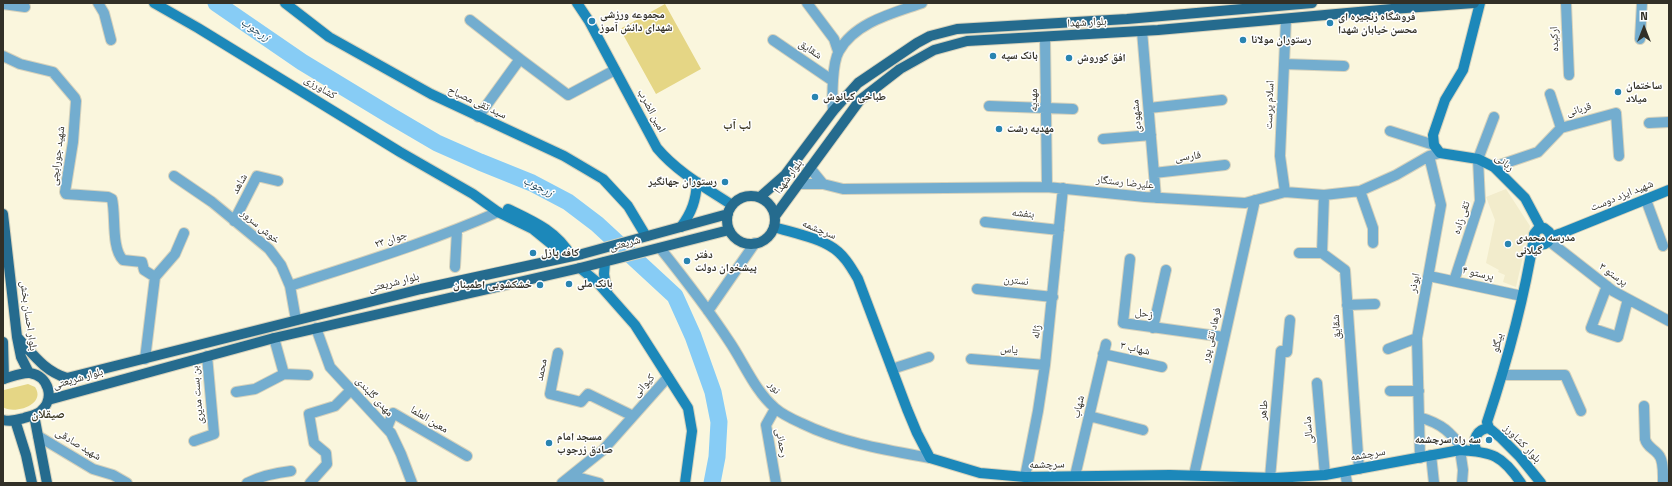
<!DOCTYPE html>
<html>
<head>
<meta charset="utf-8">
<style>
  body { margin:0 }
  #map { position:relative; width:1672px; height:486px; overflow:hidden; background:#faf6dd; font-family:"Titillium Web",sans-serif }
  canvas { display:block }
  .frame { position:absolute; inset:0; border:4px solid #323027; pointer-events:none }
  .north { position:absolute; left:1624px; top:8px; width:40px; height:40px; -webkit-text-stroke:3px #fff; paint-order:stroke; rotate:0deg; font-size:11px; font-weight:700; line-height:16px; text-align:center; color:#323027 }
  .north::after { content:''; display:block; margin:auto; width:14px; height:18px; background:#323027; clip-path:polygon(50% 0,100% 100%,50% 72%,0 100%) }
</style>
</head>
<body>
<div id="map">
<canvas width="1672" height="486"></canvas>
<div class="frame"></div>
<div class="north">N</div>
</div>
<script>
const ctx = document.querySelector('canvas').getContext('2d');
ctx.lineJoin = 'round';
function fill(path, color) { ctx.fillStyle = color; ctx.fill(path, 'evenodd'); }
function stroke(path, color, width, dash) { ctx.strokeStyle = color; ctx.lineWidth = width; ctx.lineCap = dash ? 'butt' : 'round'; ctx.setLineDash(dash || []); ctx.stroke(path); }
function drawText(font, color, halo, rows, align = 'center') {
  ctx.font = font + ' "Titillium Web","Noto Naskh Arabic",sans-serif'; ctx.lineWidth = 3; ctx.setLineDash([]); ctx.textBaseline = 'middle'; ctx.strokeStyle = halo; ctx.fillStyle = color; for (const [text, x, y, turn = 0] of rows) {
    ctx.save(); ctx.translate(x, y); ctx.rotate((+turn || 0) * Math.PI / 180); ctx.textAlign = isNaN(turn) ? turn : align; if (halo) ctx.strokeText(text, 0, 0); ctx.fillText(text, 0, 0); ctx.restore();
  }
}
fill(new Path2D(`
  M1506,189L1530,226L1516,287L1503,282L1505,275L1498,272L1499,270L1486,263L1495,220L1486,197Z`), '#f2eccc');
fill(new Path2D(`
  M665,4L701,69L656,94L620,29Z
  M28,384L35,387C47,405 13,415 3,407L4,390Z`), '#e5d685');
stroke(new Path2D(`
  M216,3L302,62L391,116L437,143L480,162L532,183L568,202L597,224L675,296L693,336L713,392L719,422L717,457L712,483`), '#87ccf5', 17);
const street = new Path2D(`
  M98,3L104,13L111,40
  M807,3L834,39L838,51
  M1566,3L1569,75
  M3,4L25,7
  M470,20L520,59
  M1142,31L1156,198
  M1045,37L1047,187
  M1640,39L1642,3
  M773,40L833,81
  M3,56L20,64L53,72L75,98L76,101L73,142L65,192L66,194L108,197L112,199C116,215 111,248 123,260L142,262L144,270L155,277L145,359
  M1284,64L1344,66
  M1550,94L1561,128
  M989,106L1073,109
  M1149,108L1222,100
  M833,111C832,97 832,63 839,51C855,22 894,13 922,3
  M478,117L520,59L568,95L615,70
  M1649,123L1669,122
  M1390,131L1434,145
  M1103,139L1151,135
  M1494,167L1538,152L1561,128L1616,113L1619,156
  M810,168L823,184
  M1154,173L1225,165
  M174,176L212,202L269,249L281,265L290,286L296,320
  M799,184H823L843,189L1047,187L1145,197L1245,203L1285,192L1324,195L1360,191L1396,175L1429,156L1440,153
  M1360,191L1373,228V243
  M1285,192L1280,156L1286,19
  M1324,195L1322,253L1345,270L1359,469
  M1646,200L1663,246
  M234,221L257,176L278,181
  M985,222L1059,230
  M1549,241L1613,291L1669,321
  M660,248C684,278 708,309 729,341C744,363 755,391 775,408C783,415 792,419 801,423C842,443 886,450 930,458
  M1299,253H1322
  M1130,259L1123,323L1224,337
  M455,267L457,230
  M1429,276L1522,296
  M155,277L175,254L184,233
  M1454,281L1480,201L1478,159L1494,117
  M290,286C360,263 430,242 498,212
  M1607,286L1591,328L1618,337L1628,299
  M977,289L1053,297
  M1347,305L1375,304
  M708,311L755,243
  M316,328L330,367L391,433L401,454L412,483
  M1153,328L1166,270
  M274,338L284,374
  M1388,349L1417,338
  M558,353L550,394L581,402L588,394L633,416
  M1103,354L1162,367
  M971,359L1045,365
  M892,369L929,357
  M1502,375H1565L1581,411
  M1317,383L1325,475
  M1390,391H1419
  M236,392L255,389L284,374L308,375
  M1644,406L1645,439C1647,447 1653,448 1658,454C1664,460 1663,475 1663,483
  M775,409L766,425L776,483
  M1089,416L1143,430
  M1419,417C1443,424 1450,432 1465,451
  M387,428L393,413L467,456
  M38,436L93,469L113,475L127,483
  M194,441L214,434L207,356
  M1460,450L1463,470L1462,483
  M1431,455L1434,483
  M1420,458L1417,338L1441,205L1429,156
  M1345,472L1347,483
  M1194,475L1255,200
  M1075,476L1106,344
  M1025,477L1038,411L1045,365L1063,188
  M1270,478L1281,351L1287,352L1290,320
  M572,481L573,476L599,483
  M247,483C261,476 274,473 291,471
  M310,483L327,464L326,453L314,443L309,414L335,406L351,390
  M562,483L603,450L668,377`);
const secondary = new Path2D(`
  M154,3L198,28L400,152L473,194L498,212L533,229L560,251L571,256
  M285,3L329,37L431,94L564,156L603,179L628,206L646,236
  M577,3L589,21L657,148C677,172 706,188 732,205
  M1480,3L1463,70L1445,100L1433,135L1434,145L1440,153L1478,159L1494,167L1525,198L1541,228
  M508,209C533,221 557,231 571,256
  M681,227C692,212 696,200 697,182
  M774,227C790,232 816,237 830,246C843,253 851,267 858,279L907,409L917,433L930,458L980,473L1025,477L1170,475L1275,478L1325,475L1460,450C1492,452 1502,455 1521,483
  M1534,237C1524,300 1507,362 1487,422L1489,428L1501,438L1520,457L1541,483
  M1550,238L1549,232L1544,228L1538,229L1534,234C1534,241 1541,248 1548,242C1552,237 1546,241 1552,237C1555,235 1559,234 1562,233L1669,190
  M605,262L604,274L607,291
  M580,268L597,282L635,325L688,408L692,431L685,483
  M1477,451C1471,440 1477,429 1489,428`);
const primary = new Path2D(`
  M727 220a24 24 0 1 1 48 0a24 24 0 1 1-48 0Z
  M760,197L785,175L833,111L858,83L917,43L930,36L957,29L1127,19L1312,3
  M3,214L17,337L21,357L29,373
  M775,216L860,100L900,69L934,50L967,41L1158,30L1392,9L1474,3
  M17,337C33,354 44,371 67,378L421,289L582,254L728,214
  M3,342L4,379
  M3,379C11,377 22,372 30,373C49,376 55,399 41,411C37,415 30,416 24,418C17,420 11,422 3,420
  M48,400L274,338L580,268L729,230
  M34,415L47,483
  M15,420L26,455L32,483`);
stroke(street, '#d6d2bc', 12);
stroke(secondary, '#d6d2bc', 12);
stroke(primary, '#d6d2bc', 12);
stroke(street, '#73adcf', 10);
stroke(secondary, '#1c88ba', 10);
stroke(primary, '#256b8e', 10);
for (const [x, y, r, color] of [
  [592,21,4,"#2884b1"],
  [1330,23,4,"#2884b1"],
  [1243,40,4,"#2884b1"],
  [993,56,4,"#2884b1"],
  [1069,58,4,"#2884b1"],
  [1618,92,4,"#2884b1"],
  [815,97,4,"#2884b1"],
  [999,129,4,"#2884b1"],
  [725,182,4,"#2884b1"],
  [1508,244,4,"#2884b1"],
  [533,253,4,"#2884b1"],
  [687,261,4,"#2884b1"],
  [569,284,4,"#2884b1"],
  [540,285,4,"#2884b1"],
  [1489,440,4,"#2884b1"],
  [549,443,4,"#2884b1"]
]) { const dot = new Path2D(); dot.arc(x, y, r, 0, 2 * Math.PI); ctx.fillStyle = color; ctx.fill(dot); stroke(dot, '#fff', 1.5); }
drawText('bold 11px', '#323027', '#fff', [
  ["مجموعه ورزشی",600,15],
  ["شهدای دانش آموز",600,28],
  ["فروشگاه زنجیره ای",1338,17],
  ["محسن خیابان شهدا",1338,30],
  ["رستوران مولانا",1251,40],
  ["بانک سپه",1001,56],
  ["افق کوروش",1077,58],
  ["ساختمان",1626,86],
  ["میلاد",1626,99],
  ["طباخی کیانوش",823,97],
  ["مهدیه رشت",1007,129],
  ["رستوران جهانگیر",717,182,"right"],
  ["مدرسه محمدی",1516,238],
  ["گیلانی",1516,251],
  ["کافه پازل",541,253],
  ["دفتر",695,255],
  ["پیشخوان دولت",695,268],
  ["بانک ملی",577,284],
  ["خشکشویی اطمینان",532,285,"right"],
  ["مسجد امام",557,437],
  ["صادق زرجوب",557,450],
  ["سه راه سرچشمه",1481,440,"right"]
], 'left');
drawText('11px', '#323027', '#fff', [
  ["بلوار شهدا",1087,23,-3],
  ["ارکیده",1555,39,-93],
  ["شقایق",810,50,34],
  ["کشاورزی",320,88,31],
  ["مهدیه",1034,100,-90],
  ["سید تقی مصباح",477,103,25],
  ["اسلام پرست",1270,105,-88],
  ["قربانی",1579,110,-16],
  ["امین الضرب",651,111,62],
  ["مشهودی",1137,116,-95],
  ["شهید جورابچی",58,156,-83],
  ["فارسی",1188,157,-7],
  ["ربانی",1504,163,39],
  ["بلوار شهدا",789,177,-54],
  ["علیرضا رستگار",1125,183,6],
  ["شاهد",240,184,-61],
  ["شهید ایزد دوست",1622,196,-22],
  ["بنفشه",1023,214,5],
  ["تقی زاده",1462,218,-72],
  ["خوش سرور",260,227,40],
  ["سرچشمه",819,230,22],
  ["جوان ۲۳",391,240,-18],
  ["شریعتی",625,244,-14],
  ["پرستو ۴",1478,274,13],
  ["پرستو ۳",1613,275,35],
  ["نسترن",1016,281,6],
  ["بلوار شریعتی",394,283,-14],
  ["ابوذر",1415,283,-79],
  ["زحل",1144,314,9],
  ["بلوار احسان بخش",28,316,82],
  ["شقایق",1337,327,-94],
  ["ژاله",1037,332,-83],
  ["فرهاد تقی پور",1212,335,-77],
  ["بیگلو",1498,343,-76],
  ["شهاب ۳",1135,349,13],
  ["یاس",1009,350,4],
  ["محمد",542,370,-79],
  ["بلوار شریعتی",78,379,-16],
  ["کیوانی",644,386,-48],
  ["نور",774,388,53],
  ["بن بست مدیری",198,395,-95],
  ["مهدی گلبندی",374,397,47],
  ["شهاب",1079,407,-77],
  ["طاهر",1264,410,-85],
  ["معین العلما",429,420,31],
  ["ماسالی",1309,430,-95],
  ["رحمانی",781,443,80],
  ["بلوار کشاورز",1522,444,46],
  ["شهید صادقی",78,445,31],
  ["سرچشمه",1368,455,-10],
  ["سرچشمه",1047,465,-1]
]);
drawText('italic 12px', '#1f465b', '#fff', [
  ["زرجوب",255,30,34],
  ["زرجوب",538,187,26]
]);
drawText('bold 12px', '#3b3722', '#fff', [
  ["لب آب",737,126],
  ["صیقلان",48,415]
]);
</script>
</body>
</html>
